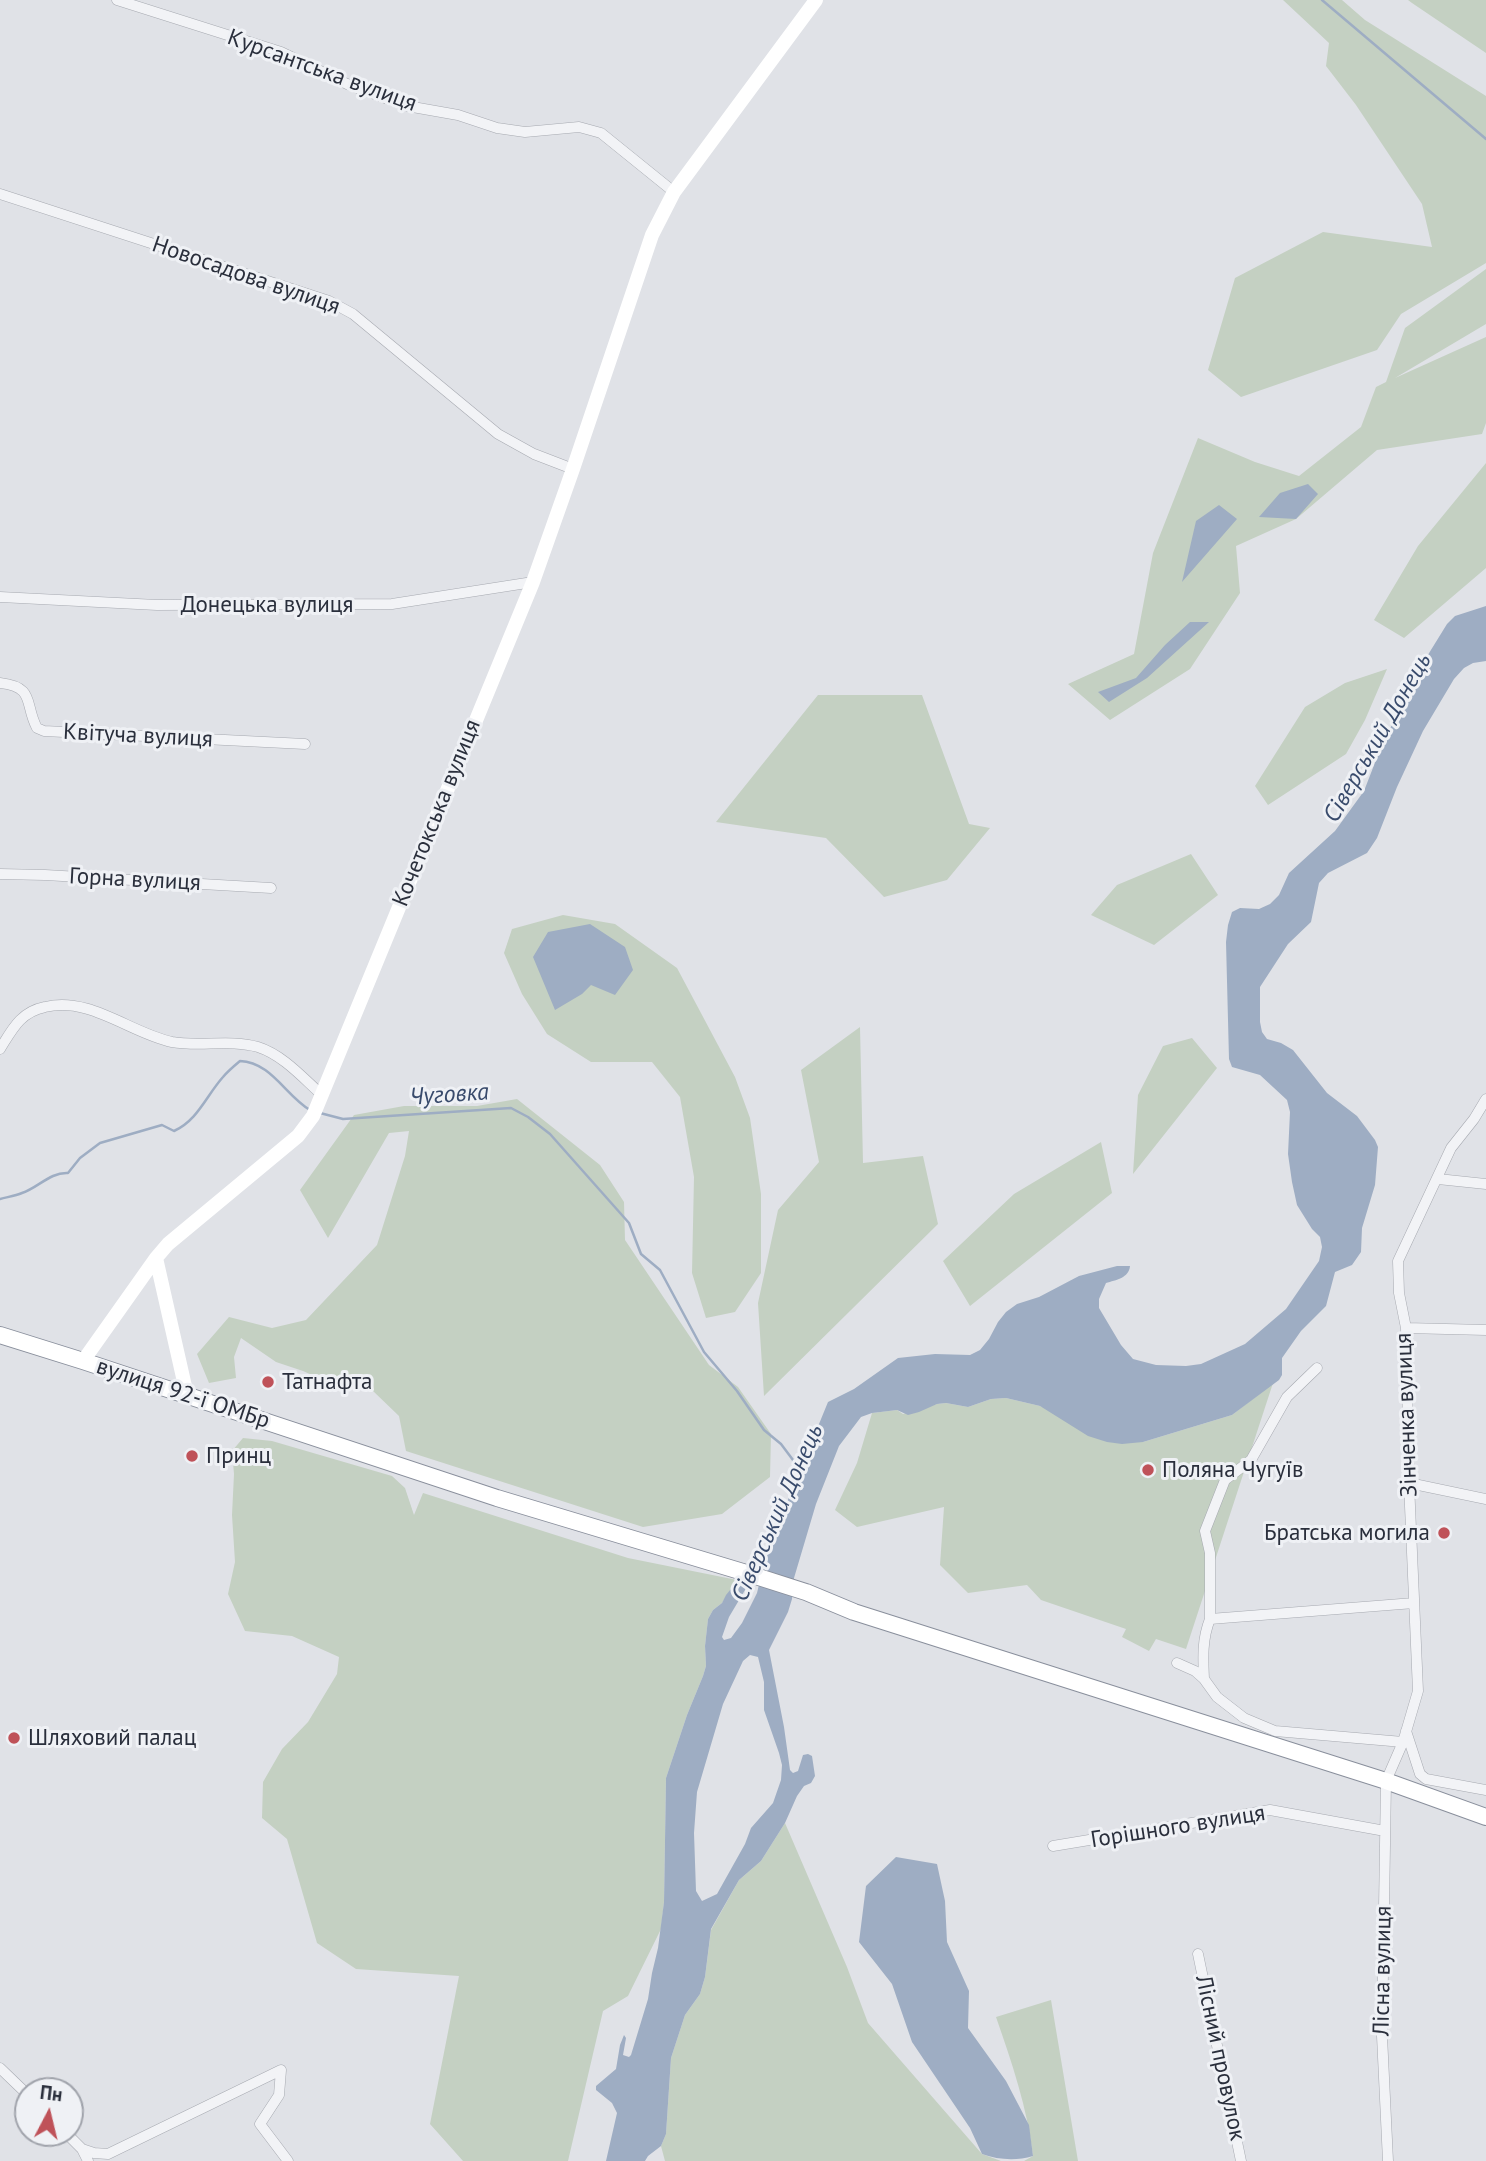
<!DOCTYPE html>
<html>
<head>
<meta charset="utf-8">
<style>
  body { margin:0 }
  #map { position:relative; width:1486px; height:2161px; overflow:hidden; background:#e0e2e7; font-family:"PT Sans",sans-serif }
  canvas { display:block }
  .north { position:absolute; left:14px; top:2077px; width:70px; height:70px; box-sizing:border-box; background:#eff1f5; border:2px solid #a0a3ab; border-radius:50%; rotate:7deg; font-size:19px; font-weight:700; line-height:28px; text-align:center; color:#2a2f3c }
  .north::after { content:''; display:block; margin:auto; width:24px; height:32px; background:#bf5259; clip-path:polygon(50% 0,100% 100%,50% 72%,0 100%) }
</style>
</head>
<body>
<div id="map">
<canvas width="1486" height="2161"></canvas>
<div class="north">Пн</div>
</div>
<script>
const ctx = document.querySelector('canvas').getContext('2d');
ctx.lineJoin = 'round';
function fill(path, color) { ctx.fillStyle = color; ctx.fill(path, 'evenodd'); }
function stroke(path, color, width, dash) { ctx.strokeStyle = color; ctx.lineWidth = width; ctx.lineCap = dash ? 'butt' : 'round'; ctx.setLineDash(dash || []); ctx.stroke(path); }
function drawText(font, color, halo, rows, align = 'center') {
  ctx.font = font + ' "PT Sans",sans-serif'; ctx.lineWidth = 6; ctx.setLineDash([]); ctx.textBaseline = 'middle'; ctx.strokeStyle = halo; ctx.fillStyle = color; for (const [text, x, y, turn = 0] of rows) {
    ctx.save(); ctx.translate(x, y); ctx.rotate((+turn || 0) * Math.PI / 180); ctx.textAlign = isNaN(turn) ? turn : align; if (halo) ctx.strokeText(text, 0, 0); ctx.fillText(text, 0, 0); ctx.restore();
  }
}
fill(new Path2D(`
  M1283,0H1342L1365,20L1486,96V263L1401,314L1377,350L1241,397L1208,370L1235,278L1323,232L1432,247L1422,204L1356,105L1326,66L1329,43Z
  M1408,0H1486V53L1412,3Z
  M1486,269V324L1395,378L1486,337V423L1482,434L1377,450L1296,519L1236,546L1240,593L1190,669L1110,720L1068,684L1134,654L1153,553L1198,438L1255,462L1299,476L1361,427L1376,387L1386,382L1405,328Z
  M1486,463V568L1404,638L1374,620L1418,546Z
  M1387,669L1365,720L1346,754L1268,805L1255,786L1305,707L1345,683Z
  M818,695H922L969,824L990,828L947,880L884,897L826,838L716,822Z
  M1191,854L1218,895L1154,945L1091,915L1117,885Z
  M563,915L615,924L677,968L735,1077L750,1118L761,1194V1273L735,1312L706,1318L692,1273L694,1177L680,1097L652,1062H591L547,1034L522,994L504,953L512,929Z
  M860,1027L863,1163L923,1156L938,1224L764,1396L758,1303L778,1210L819,1162L801,1070Z
  M1192,1038L1217,1068L1133,1174L1138,1095L1163,1046Z
  M517,1099L600,1165L624,1202L625,1240L709,1365L738,1387L771,1434L770,1477L722,1514L643,1527L406,1451L399,1416L373,1391L354,1381L332,1384L303,1371L276,1362L241,1338L234,1357L236,1378L209,1383L197,1354L229,1317L272,1328L306,1320L377,1245L405,1156L409,1131L389,1133L328,1238L300,1190L354,1115L404,1106H477Z
  M1101,1142L1112,1193L970,1306L943,1261L1014,1194Z
  M1273,1383L1186,1649L1156,1639L1149,1651L1122,1637L1126,1629L1041,1600L1027,1585L968,1593L940,1565L944,1507L857,1527L835,1510L857,1463L872,1413L897,1410L903,1414L937,1404L946,1403L968,1407L991,1399L1006,1398L1040,1406L1143,1442L1232,1415Z
  M243,1438L272,1441L392,1476L405,1488L414,1515L423,1493L628,1558L737,1580L722,1603L713,1610L708,1619L705,1646L706,1666L703,1676L687,1715L666,1778L664,1902L661,1929L628,1996L603,2011L568,2161H463L430,2124L459,1976L356,1969L317,1943L287,1839L262,1818L263,1782L282,1749L308,1722L337,1674L339,1657L292,1636L245,1631L228,1594L235,1562L232,1515L234,1474L232,1451Z
  M785,1823L847,1967L868,2023L982,2154L1001,2161H665L661,2146L666,2134L671,2058L685,2015L700,1994L705,1977L711,1930L739,1880L761,1861Z
  M1051,2000L1078,2161H1024L1033,2156C1027,2107 1012,2063 996,2017Z`), '#c4d0c2');
fill(new Path2D(`
  M1308,484L1318,494L1296,519L1259,517L1280,493Z
  M1219,505L1237,519L1182,582L1196,521Z
  M1486,606V661L1473,663L1464,668L1454,679L1423,731L1397,787L1377,838L1367,853L1328,873L1319,883L1311,922L1288,944L1260,987V1022L1262,1032L1267,1039L1281,1043L1293,1050L1327,1093L1357,1116L1375,1140L1378,1147L1375,1185L1362,1228L1361,1252L1352,1265L1335,1272L1326,1306L1301,1331L1282,1358V1375L1279,1380L1232,1415L1143,1442L1122,1444L1107,1442L1088,1436L1040,1406L1006,1398L991,1399L968,1407L946,1403L937,1404L919,1412L908,1415L897,1410L889,1411L872,1413L861,1417L839,1446L816,1504L794,1578L792,1599L788,1612L769,1650L784,1727L790,1770L793,1773L798,1771L803,1755L808,1754L812,1756L815,1776L811,1783L804,1786L797,1796L785,1823L761,1861L739,1880L711,1929L705,1977L700,1994L685,2015L671,2058L666,2134L661,2146L648,2156L645,2161H606L617,2113L612,2103L596,2090V2086L616,2069L620,2045L624,2035L626,2038L623,2055L629,2057L631,2055L648,1999L652,1973L658,1948L664,1902L666,1778L687,1715L703,1676L706,1666L705,1646L708,1619L713,1610L722,1603L726,1595L739,1579L748,1583V1585L729,1617L722,1637L724,1640L731,1638L742,1623L757,1593L767,1551L828,1402L854,1389L898,1358L935,1354L970,1355L980,1350L989,1339L998,1322L1006,1312L1017,1304L1039,1297L1079,1276L1117,1266H1130C1129,1278 1116,1280 1106,1283L1099,1299V1308L1121,1345L1133,1359L1156,1365L1186,1366L1201,1364L1245,1344L1286,1309L1319,1261L1322,1247L1320,1237L1312,1229L1297,1205L1292,1182L1288,1154L1290,1112L1287,1100L1260,1075L1232,1067L1229,1059L1226,942L1228,925L1232,912L1240,908L1259,909L1270,904L1279,895L1289,873L1335,831L1364,791L1383,742L1406,698L1414,672L1426,658L1447,624L1455,616ZM750,1655L758,1657L764,1682V1710L779,1753L782,1765L781,1780L773,1803L751,1828L745,1844L717,1894L702,1901L696,1891L694,1833L697,1792L723,1704L743,1661Z
  M1190,622H1209L1147,678L1109,702L1098,692L1136,678L1165,645Z
  M590,924L625,947L633,970L615,995L591,985L582,994L555,1010L533,957L548,932Z
  M896,1857L937,1864L945,1901L947,1942L969,1991L968,2028L1006,2081L1029,2125L1033,2156C1016,2161 999,2160 982,2154L970,2128L912,2042L892,1984L859,1942L866,1886Z`), '#9eadc3');
stroke(new Path2D(`
  M1322,0L1486,139
  M320,1113L343,1119L511,1108L528,1117L550,1134L629,1223L641,1254L660,1270L704,1352L737,1391L764,1430L781,1444L793,1460L798,1478
  M0,1199C7,1197 15,1196 22,1193C38,1188 50,1172 68,1173L80,1158L100,1143L162,1125L174,1131C198,1120 206,1096 223,1077C228,1071 234,1066 240,1061C271,1062 286,1096 310,1110`), '#9eadc3', 2.5);
const minor = new Path2D(`
  M117,0L281,52L347,84L407,106L458,115L497,128L525,132L579,127L601,133L674,192
  M0,194L329,301L353,314L498,434L534,454L573,469
  M0,597L157,605L392,604L533,582
  M0,683C36,687 24,704 37,728L44,731L305,744
  M0,874L45,875L271,888
  M0,1049C12,1030 20,1012 45,1007C90,996 130,1033 172,1042C200,1047 230,1039 258,1047C283,1055 303,1078 322,1095
  M1438,1179L1486,1184
  M1406,1328L1486,1330
  M1317,1368L1287,1397L1251,1460L1225,1480L1205,1531L1210,1553V1619L1414,1603
  M1409,1483L1486,1499
  M1177,1663L1195,1671L1204,1679L1217,1697L1244,1718L1275,1731L1403,1742
  M1204,1679C1203,1658 1202,1639 1210,1619
  M1406,1731L1420,1774L1426,1779L1486,1790
  M1053,1846L1270,1810L1385,1831
  M1198,1954L1241,2161
  M0,2068L28,2095
  M66,2133L82,2149L88,2161
  M82,2149L94,2153L108,2154L281,2070L279,2095L260,2124L288,2161
  M1388,2161L1382,2036L1386,1781L1403,1742L1418,1691L1409,1483L1406,1328L1399,1293L1398,1261L1451,1148L1474,1119L1486,1099`);
const trunk = new Path2D(`
  M0,1335L83,1361L497,1498L743,1572L806,1592L854,1612L1386,1781L1486,1817`);
stroke(minor, '#a6a9b0', 11);
stroke(trunk, '#898f9c', 18);
stroke(minor, '#f2f3f6', 10);
stroke(new Path2D(`
  M156,1258L187,1395
  M83,1361L156,1258L168,1244L298,1136L313,1116L533,582L573,469L652,235L674,192L816,0`), '#fff', 14);
stroke(trunk, '#fff', 16);
for (const [x, y, r, color] of [
  [268,1382,7,"#bf5259"],
  [192,1456,7,"#bf5259"],
  [1148,1470,7,"#bf5259"],
  [1444,1533,7,"#bf5259"],
  [14,1738,7,"#bf5259"]
]) { const dot = new Path2D(); dot.arc(x, y, r, 0, 2 * Math.PI); ctx.fillStyle = color; ctx.fill(dot); stroke(dot, '#eff1f5', 2.5); }
drawText('23px', '#2a2f3c', '#eff1f5', [
  ["Курсантська вулиця",322,71,20],
  ["Новосадова вулиця",246,276,19],
  ["Донецька вулиця",267,605],
  ["Квітуча вулиця",138,736,3],
  ["Кочетокська вулиця",437,813,-68],
  ["Горна вулиця",135,880,3],
  ["вулиця 92-ї ОМБр",183,1394,18],
  ["Зінченка вулиця",1407,1415,-92],
  ["Горішного вулиця",1178,1827,-9],
  ["Лісна вулиця",1383,1971,-89],
  ["Лісний провулок",1220,2058,78]
]);
drawText('23px', '#2a2f3c', '#eff1f5', [
  ["Татнафта",282,1382],
  ["Принц",206,1456],
  ["Поляна Чугуїв",1162,1470],
  ["Братська могила",1430,1533,"right"],
  ["Шляховий палац",28,1738]
], 'left');
drawText('italic 24px', '#394b6c', '#eff1f5', [
  ["Сіверський Донець",1378,738,-60],
  ["Чуговка",449,1095,-4],
  ["Сіверський Донець",778,1513,-66]
]);
</script>
</body>
</html>
